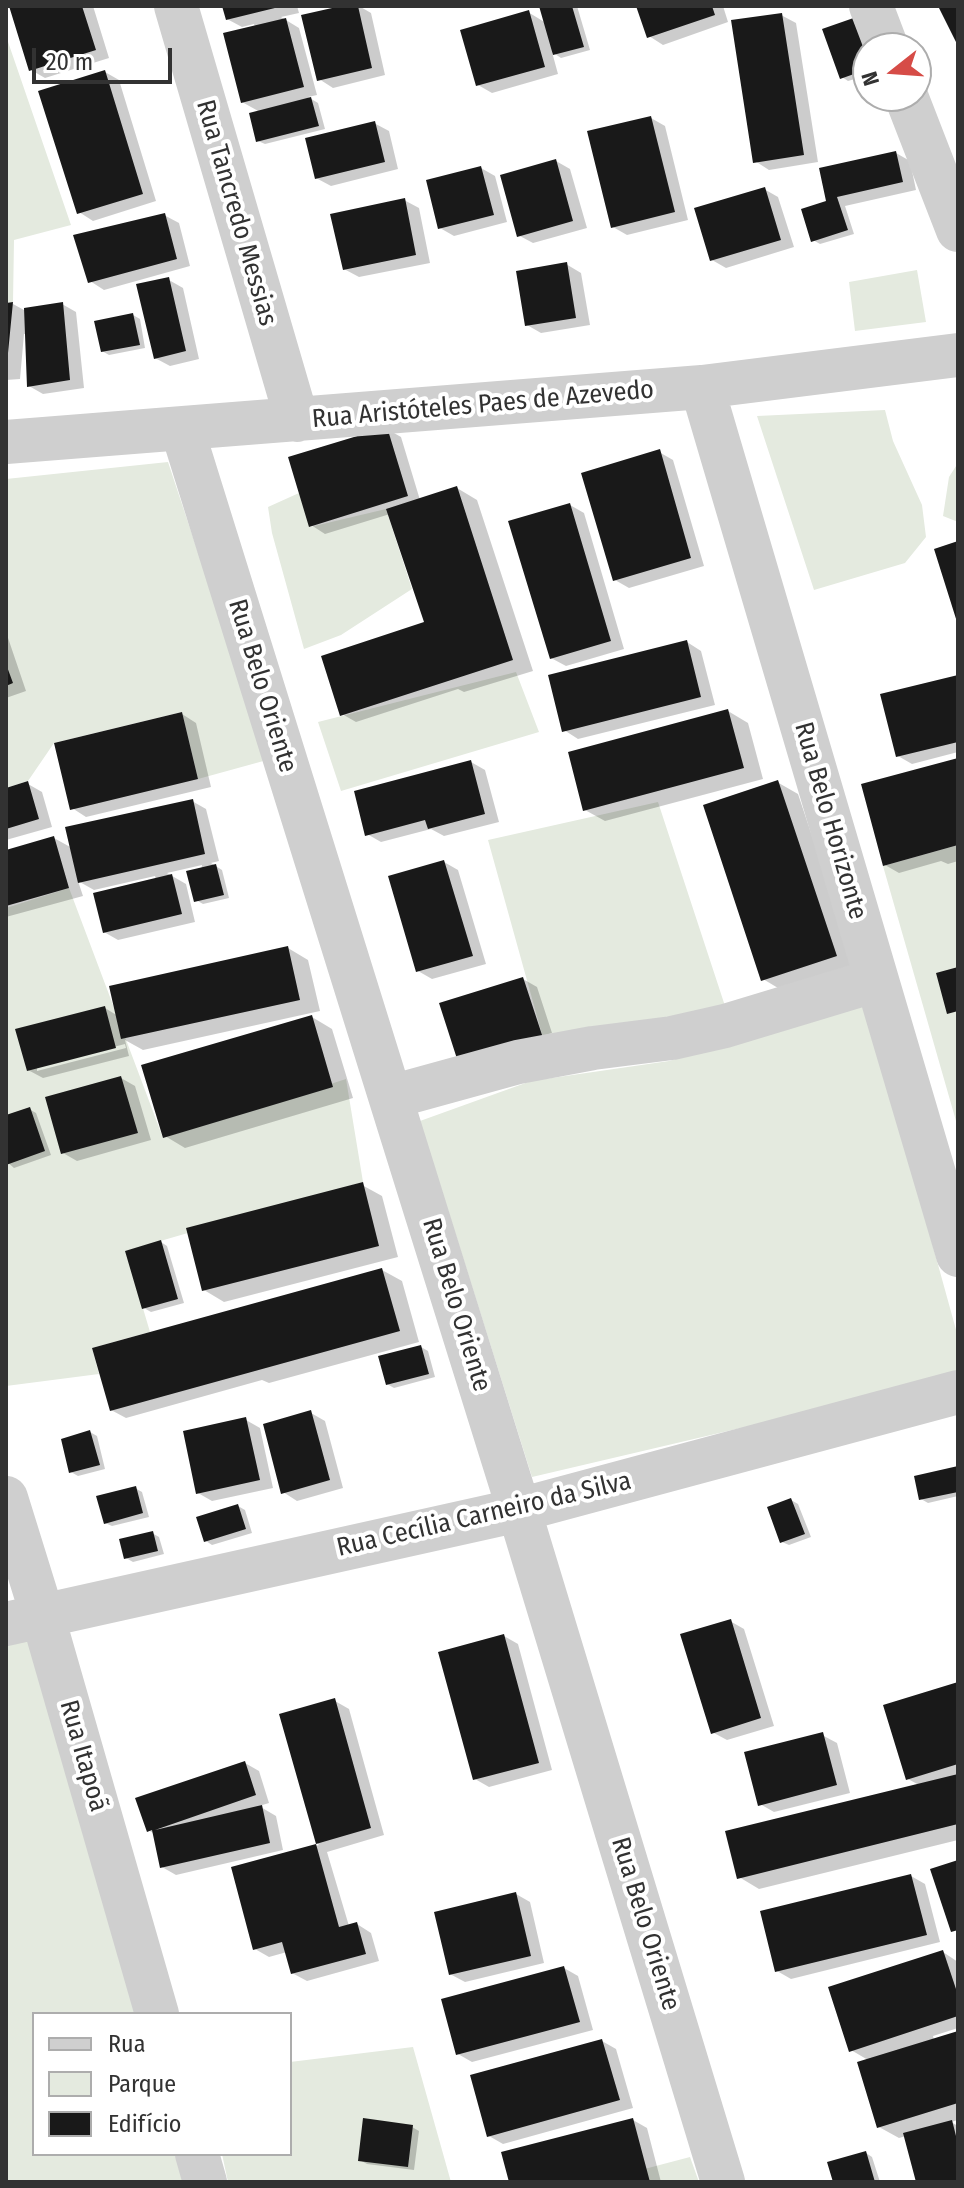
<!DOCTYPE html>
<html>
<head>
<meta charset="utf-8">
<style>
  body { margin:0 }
  #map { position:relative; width:964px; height:2188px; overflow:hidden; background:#fff; font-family:"Fira Sans Condensed",sans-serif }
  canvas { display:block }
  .frame { position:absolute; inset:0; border:8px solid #323232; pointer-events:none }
  .legend { position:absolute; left:32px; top:2012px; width:260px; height:144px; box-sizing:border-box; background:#fff; border:2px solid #adadad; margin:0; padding:10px 14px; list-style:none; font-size:24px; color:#323232 }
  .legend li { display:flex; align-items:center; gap:16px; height:40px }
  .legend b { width:40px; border:2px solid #adadad }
  .north { position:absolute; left:852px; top:32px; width:80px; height:80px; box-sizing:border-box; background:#fff; border:2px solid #adadad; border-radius:50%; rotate:253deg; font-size:22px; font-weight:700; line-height:32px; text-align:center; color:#323232 }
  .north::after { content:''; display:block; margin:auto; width:28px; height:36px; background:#d64c47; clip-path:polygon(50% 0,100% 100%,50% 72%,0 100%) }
  .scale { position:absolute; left:32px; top:48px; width:140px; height:36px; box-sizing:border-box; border:4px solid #323232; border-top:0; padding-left:10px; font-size:24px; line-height:28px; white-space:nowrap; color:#323232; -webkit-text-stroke:6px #fff; paint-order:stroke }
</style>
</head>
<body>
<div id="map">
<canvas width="964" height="2188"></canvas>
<div class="frame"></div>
<ul class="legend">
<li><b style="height:10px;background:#cfcfcf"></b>Rua</li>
<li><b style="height:22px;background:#e4eadf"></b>Parque</li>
<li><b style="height:22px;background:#191919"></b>Edifício</li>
</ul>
<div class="north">N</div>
<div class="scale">20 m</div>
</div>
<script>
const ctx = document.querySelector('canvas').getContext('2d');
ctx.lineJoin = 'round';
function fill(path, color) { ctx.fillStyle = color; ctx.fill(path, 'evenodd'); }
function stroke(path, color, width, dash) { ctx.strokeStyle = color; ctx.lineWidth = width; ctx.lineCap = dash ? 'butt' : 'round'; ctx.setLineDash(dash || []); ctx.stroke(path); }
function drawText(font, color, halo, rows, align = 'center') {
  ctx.font = font + ' "Fira Sans Condensed",sans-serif'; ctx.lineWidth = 8; ctx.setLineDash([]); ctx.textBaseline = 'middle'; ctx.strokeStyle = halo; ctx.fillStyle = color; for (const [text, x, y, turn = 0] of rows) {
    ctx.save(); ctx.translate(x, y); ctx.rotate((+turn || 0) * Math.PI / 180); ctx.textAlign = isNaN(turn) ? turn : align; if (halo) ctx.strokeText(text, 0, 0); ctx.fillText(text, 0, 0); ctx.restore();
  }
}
fill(new Path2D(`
  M6,36L71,225L14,240L13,302L6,303Z
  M917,270L926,322L855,331L849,282Z
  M885,410L893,441L922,505L926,537L905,563L814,590L757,416Z
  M168,462L267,760L198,779L182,712L54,743L28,781L6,788V479Z
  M958,463V522L943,516L949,477Z
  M299,493L310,527L386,509L412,589L341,635L304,649L272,533L268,507Z
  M516,672L539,732L341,791L318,722Z
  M658,802L726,1009L543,1038L488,840Z
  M958,845V1128L883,866Z
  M69,888L163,1138L346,1079L363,1182L126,1251L150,1332L92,1348L99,1374L6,1386V908Z
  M866,1004L958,1337V1377L532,1477L420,1121L531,1081L669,1061Z
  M33,1636L141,2014H34V2154H181L189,2182H6V1643Z
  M413,2047L451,2182H228L222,2154H290V2062Z
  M690,2157L699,2182H595Z`), '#e4eadf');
fill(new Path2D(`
  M11,6H93L109,58L45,78L31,70Z
  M224,6H297L299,13L281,17L299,28L317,95L308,97L318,103L325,129L265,144L258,141L260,112L242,102L255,27L254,24L242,27L227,19Z
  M350,6H359L371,13L385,75L333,88L319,79Z
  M541,6H577L590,50L561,58L552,52L558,74L492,93L478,85L528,12L546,23Z
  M638,6H723L728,22L663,45L649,36Z
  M781,15L796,23L818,162L769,170L755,161Z
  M868,48V75L848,81L842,77Z
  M105,72L119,80L156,201L93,221L79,212Z
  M651,118L665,126L688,220L627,235L613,227Z
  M374,123L389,131L398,169L331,186L316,178Z
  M896,153L910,161L916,190L845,206L854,234L820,244L813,240L832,201L828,199Z
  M556,161L570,169L587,228L533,243L518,235Z
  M481,168L495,176L507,222L454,236L440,228Z
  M764,189L778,197L794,247L726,268L712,260Z
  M404,200L419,208L430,263L359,277L344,269Z
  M164,215L179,223L190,266L104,290L90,281Z
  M566,264L581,273L590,325L541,333L527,325Z
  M169,280L183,288L199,359L170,366L155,358Z
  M13,304L24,310L62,304L76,312L84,388L43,394L29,386L27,334H24L20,379L6,380V305Z
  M133,315L140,319L145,348L109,355L102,351Z
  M387,429L401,437L420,500L457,488L477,500L533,671L464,692L458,689L356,722L342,714L426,624L390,514L325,534L311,525Z
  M659,452L673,460L704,566L629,588L615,580Z
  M570,505L584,513L624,649L566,666L551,658Z
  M6,632L26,691L6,698Z
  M687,642L701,651L715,705L578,739L564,730Z
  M958,677V752L912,764L898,756Z
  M728,711L748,723L763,779L605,821L585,810Z
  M182,714L196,723L211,787L86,817L72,808Z
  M958,760V861L948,864L941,861L899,873L885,865Z
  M471,762L485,770L499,822L444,836L431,829L381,842L367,834Z
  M777,782L798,794L856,967L783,991L763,979Z
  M28,784L42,792L52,827L6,840V790Z
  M192,801L206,809L219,861L211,863L222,870L229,898L203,904L196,900L202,865L167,873L186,884L195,922L118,940L104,932L156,880L155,876L94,890L78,881L83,896L6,917V852L54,838L72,848Z
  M444,862L458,870L486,964L432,979L418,971Z
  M288,948L308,960L320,1011L143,1050L125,1040L129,1056L43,1078L28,1070L105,1008L118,1016ZM125,1044L126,1048L37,1071V1067Z
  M523,979L537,987L552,1033L468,1060V1064L553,1036L556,1045L474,1072L460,1064L441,1005Z
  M312,1017L332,1029L353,1098L185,1148L165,1136Z
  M121,1078L135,1086L151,1140L77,1161L63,1153Z
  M29,1109L36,1113L51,1155L14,1168L6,1161V1118Z
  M362,1185L382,1196L398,1257L224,1302L204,1290Z
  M161,1242L167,1246L184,1303L151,1312L144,1308Z
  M382,1270L402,1281L419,1342L269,1383L262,1380L126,1418L111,1410Z
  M421,1347L428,1351L435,1377L394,1388L387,1384Z
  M311,1413L325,1421L343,1488L297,1501L283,1492Z
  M246,1420L260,1428L273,1488L212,1501L198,1493Z
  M90,1432L97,1436L105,1469L78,1476L71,1472Z
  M958,1469V1496L928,1503L921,1499Z
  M135,1488L142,1492L149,1517L112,1526L105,1523Z
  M791,1500L798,1504L811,1537L789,1545L782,1542Z
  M238,1506L245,1510L252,1533L212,1545L206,1541Z
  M152,1533L159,1537L164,1554L133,1562L126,1558Z
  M730,1621L744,1629L774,1726L727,1740L712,1732Z
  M504,1636L518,1644L552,1770L489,1787L475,1779Z
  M958,1684V1840L759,1889L739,1877L919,1785L908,1779Z
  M335,1701L349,1709L384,1835L327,1852L349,1926L357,1924L371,1933L379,1961L307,1981L292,1973L287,1952L269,1957L255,1949L233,1868L319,1845L317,1843Z
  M822,1735L837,1743L850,1793L774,1812L760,1804Z
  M245,1763L259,1771L269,1803L259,1806L276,1816L283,1850L176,1875L162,1867L155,1834L148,1830Z
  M911,1876L925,1884L940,1942L791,1979L777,1971Z
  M516,1894L530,1902L544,1963L465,1982L450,1974Z
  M943,1952L958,1962V2028L933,2036L934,2040L958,2033V2120L951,2122L958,2126V2182H918L906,2136L899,2138L879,2127L868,2060L851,2050Z
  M564,1968L578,1976L593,2030L472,2062L458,2054Z
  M602,2041L616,2049L633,2108L503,2144L489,2136Z
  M633,2120L647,2128L661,2182H511Z
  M412,2127L419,2131L414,2170L367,2164L360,2160Z
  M866,2153L872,2157L880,2182H835Z`), '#0003');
fill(new Path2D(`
  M9,6H82L96,50L29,71Z
  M222,6H278L279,7L226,20Z
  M341,6H358L372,68L317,81L301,15Z
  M539,6H572L584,47L553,55Z
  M636,6H712L715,15L647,38Z
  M938,6H958V46Z
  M529,10L545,67L476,86L460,30Z
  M782,13L804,155L753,163L731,20Z
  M865,14L868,69L840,79L822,29Z
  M286,18L304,87L241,103L223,33Z
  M105,70L143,194L77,214L38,91Z
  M311,97L319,126L256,142L249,113Z
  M651,116L675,212L611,228L587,131Z
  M375,121L385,162L315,179L305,138Z
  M896,151L903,182L837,197L848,230L811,242L801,209L826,201L819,168Z
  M556,159L573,221L517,237L500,175Z
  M481,166L494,215L438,229L426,180Z
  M765,187L781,240L710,261L694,208Z
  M405,198L416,255L343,270L330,214Z
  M165,213L177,259L88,283L73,235Z
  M567,262L576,318L525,326L516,271Z
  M169,277L186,351L154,359L136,284Z
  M13,302L8,353H6V303Z
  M63,302L70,380L27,387L24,308Z
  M133,313L140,345L101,352L94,321Z
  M387,427L408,496L309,527L288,457Z
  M660,449L691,558L613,581L581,473Z
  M457,486L513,660L340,716L321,656L424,622L386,509Z
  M570,503L611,641L550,659L508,521Z
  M958,541V622H957L934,549Z
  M687,640L701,697L562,732L548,675Z
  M6,664L13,683L6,686Z
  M958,675V742L896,757L880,694Z
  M728,709L744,768L583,811L568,752Z
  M182,712L198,779L70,810L54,743Z
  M958,758V845L883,866L861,784Z
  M471,760L485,814L428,829L425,820L365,836L354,791Z
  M778,780L837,956L761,981L703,805Z
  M28,781L39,819L6,829V788Z
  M193,799L205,854L78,883L65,827Z
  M54,836L69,888L6,906V850Z
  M444,860L473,956L416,972L388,876Z
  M216,864L224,895L194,902L186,871Z
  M172,874L182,914L103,933L93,893Z
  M288,946L300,1000L121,1039L109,986Z
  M958,967V1011L947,1014L936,973Z
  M523,977L543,1038L459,1065L439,1003Z
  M105,1006L116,1048L27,1071L15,1029Z
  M312,1015L333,1087L163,1138L141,1065Z
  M121,1076L138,1133L61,1154L45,1097Z
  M30,1107L45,1151L6,1165V1115Z
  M363,1182L379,1246L202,1291L186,1228Z
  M161,1240L178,1299L142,1309L125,1251Z
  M382,1268L400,1331L110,1411L92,1348Z
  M421,1345L429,1374L386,1385L378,1356Z
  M311,1410L330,1480L281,1494L263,1424Z
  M246,1417L260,1480L196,1494L183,1431Z
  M90,1430L100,1465L69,1473L61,1439Z
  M958,1466V1492L919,1500L914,1476Z
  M136,1486L143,1513L104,1524L96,1496Z
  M791,1498L805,1534L780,1543L767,1507Z
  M238,1504L246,1529L204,1542L196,1517Z
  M153,1531L158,1551L124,1559L119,1539Z
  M731,1619L761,1718L711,1734L680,1634Z
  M504,1634L539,1763L473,1780L438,1652Z
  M958,1682V1764L906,1780L883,1705Z
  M335,1698L371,1828L316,1844L279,1714Z
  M823,1732L837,1785L758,1806L744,1752Z
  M245,1761L256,1795L155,1830L262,1805L270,1843L160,1868L152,1830L147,1832L135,1798Z
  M958,1774V1824L737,1879L725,1831Z
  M316,1844L339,1927L357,1922L366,1954L291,1974L282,1942L253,1950L231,1867Z
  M958,1860V1930L951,1932L930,1869Z
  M911,1874L927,1935L775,1972L760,1911Z
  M516,1892L531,1956L449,1975L434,1912Z
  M943,1950L958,1995V2016L849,2052L828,1987Z
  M564,1966L580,2022L456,2055L441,1999Z
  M958,2031V2103L877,2128L857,2062Z
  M602,2039L620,2100L487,2137L470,2075Z
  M363,2118L413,2125L408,2167L358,2161Z
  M633,2118L650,2182H509L501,2152Z
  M952,2120L958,2144V2182H916L903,2133Z
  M866,2151L875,2182H833L827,2162Z`), '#191919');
stroke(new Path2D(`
  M176,6L297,420
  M871,6L887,48
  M906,96L958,230
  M702,387L958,1255
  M182,429L519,1510L723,2182
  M6,442L702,387L958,355
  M391,1097L518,1062L593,1048L672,1038L725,1026L877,980
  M6,1498L42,1614L157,2014
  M6,1624L519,1510L958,1392
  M197,2154L205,2182`), '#cfcfcf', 44);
drawText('26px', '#323232', '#fff', [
  ["Rua Tancredo Messias",236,213,74],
  ["Rua Aristóteles Paes de Azevedo",483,405,-5],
  ["Rua Belo Oriente",262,686,73],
  ["Rua Belo Horizonte",830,821,74],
  ["Rua Belo Oriente",456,1305,73],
  ["Rua Cecília Carneiro da Silva",484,1515,-13],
  ["Rua Itapoã",83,1756,74],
  ["Rua Belo Oriente",645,1924,73]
]);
</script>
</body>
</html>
